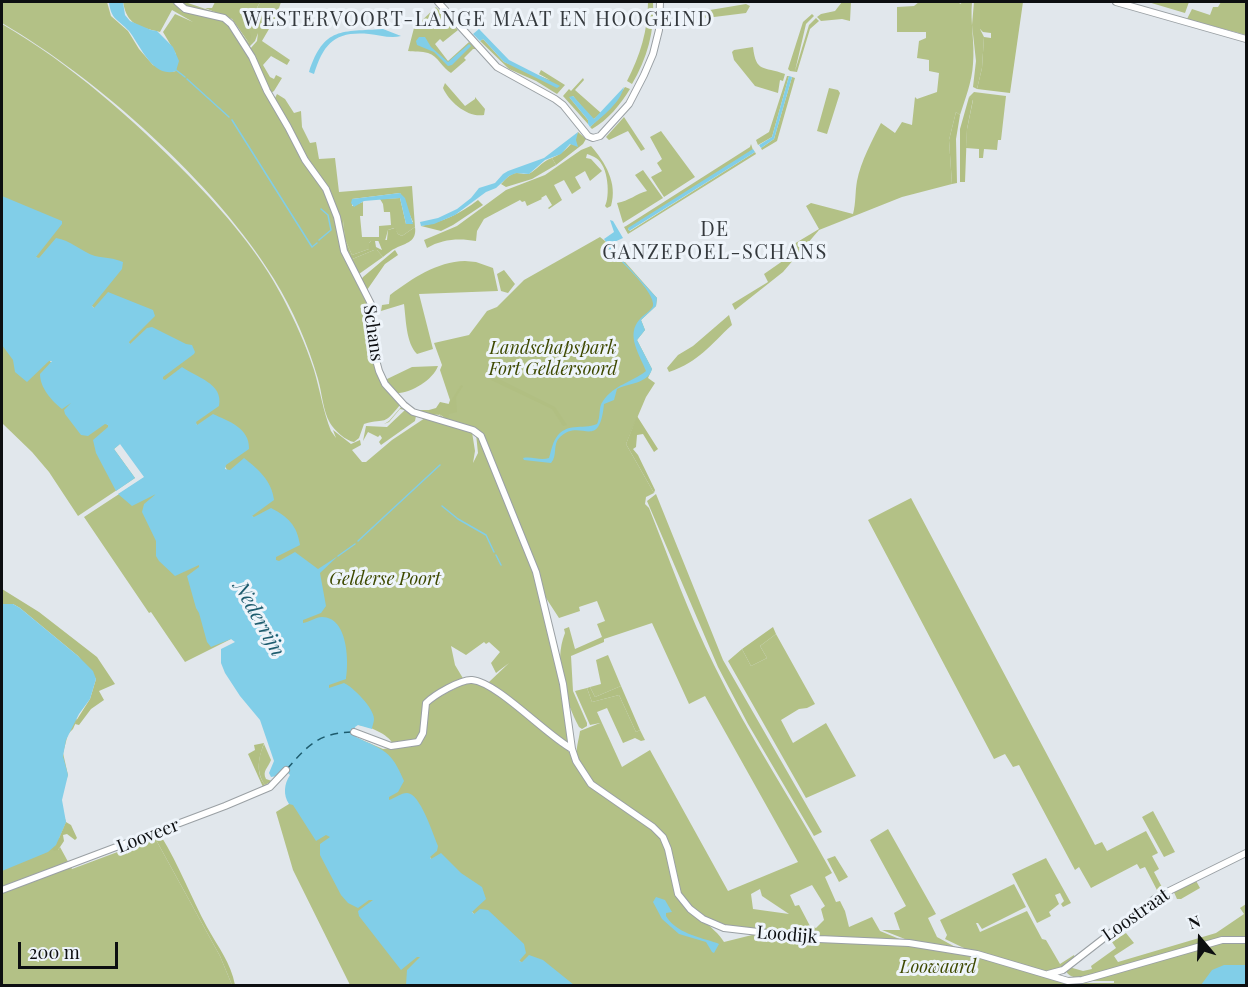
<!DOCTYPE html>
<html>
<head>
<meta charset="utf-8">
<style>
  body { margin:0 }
  #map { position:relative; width:1248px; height:987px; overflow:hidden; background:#e1e7ec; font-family:"Playfair Display",serif }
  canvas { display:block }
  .frame { position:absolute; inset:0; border:3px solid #0d0f11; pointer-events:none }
  .north { position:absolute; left:1170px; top:909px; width:60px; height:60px; -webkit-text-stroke:4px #eef4fa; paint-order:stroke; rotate:341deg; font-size:16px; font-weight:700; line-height:24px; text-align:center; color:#0d0f11 }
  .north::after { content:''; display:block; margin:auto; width:21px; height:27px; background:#0d0f11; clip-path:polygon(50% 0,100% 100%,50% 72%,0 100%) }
  .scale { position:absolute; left:18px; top:942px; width:100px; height:27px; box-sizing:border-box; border:3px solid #0d0f11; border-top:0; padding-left:8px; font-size:18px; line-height:21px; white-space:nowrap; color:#0d0f11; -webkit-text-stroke:4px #eef4fa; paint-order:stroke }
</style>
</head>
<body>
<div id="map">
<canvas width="1248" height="987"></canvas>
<div class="frame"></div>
<div class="north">N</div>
<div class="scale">200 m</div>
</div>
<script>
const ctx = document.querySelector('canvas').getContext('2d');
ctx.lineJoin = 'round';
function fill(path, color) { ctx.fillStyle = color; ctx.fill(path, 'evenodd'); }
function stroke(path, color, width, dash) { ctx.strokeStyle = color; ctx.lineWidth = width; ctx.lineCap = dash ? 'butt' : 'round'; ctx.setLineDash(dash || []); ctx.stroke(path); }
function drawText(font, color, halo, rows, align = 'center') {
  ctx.font = font + ' "Playfair Display",serif'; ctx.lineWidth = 6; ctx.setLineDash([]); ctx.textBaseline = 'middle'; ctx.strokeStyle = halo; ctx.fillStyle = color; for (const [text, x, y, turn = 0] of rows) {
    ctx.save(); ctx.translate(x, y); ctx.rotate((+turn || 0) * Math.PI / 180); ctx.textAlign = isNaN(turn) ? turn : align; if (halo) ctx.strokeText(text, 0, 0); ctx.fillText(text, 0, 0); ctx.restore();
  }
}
fill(new Path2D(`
  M2,2H107L111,16L128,31L139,49L153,65L171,72L176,71V54L163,32L175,14L193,22L172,10L160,32C139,27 127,25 123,2H176L179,6L223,19L233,28L318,178L331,203L340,242L368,297L375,363L400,405C382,427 388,417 364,424L359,438L354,442C346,441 334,430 330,423C323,411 322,393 318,379C308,344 293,310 274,279C216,184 98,79 2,23Z
  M178,2H185L229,17L249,43L247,28L260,2H281L276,17L262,41L290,60L287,65L271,56L263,65L270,77L274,79L276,75L282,78L274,91L271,93L250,49L257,41L258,33L255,41L249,47L232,24L191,10Z
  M648,2H653C655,30 647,59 632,84L627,81C640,56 648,30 648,2Z
  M842,2H851L850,21L842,19L821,21L817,17L821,14L835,11Z
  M919,2H959L960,4L963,2H972C970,22 975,43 973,64C972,82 965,99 960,115L956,112L949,140L952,184L902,197L819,230L783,272L735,310L732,304L768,282L764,274L797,251L794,244L819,229L806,206L811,203L853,214C856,203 855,192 857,181C861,161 872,141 881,123L895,133L902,122L912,125L915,97L917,99L937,92L939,73L929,71V60L917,58L919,41L926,38V32H897V7L914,6Z
  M974,2H980V29L984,37L982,68L977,89L973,87L976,61L972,25Z
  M1221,2H1246V35L1187,19L1192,9L1210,15L1213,7H1218Z
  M746,4L750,6L746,13L706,18L701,16V13L704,11Z
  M436,7L458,30L443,42L440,39L435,44L448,61L469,42L476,49H473L464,58L466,60L451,73C443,69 438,56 428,53C422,51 414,52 408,51L414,28Z
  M812,14L814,16L806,24L795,71L809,25L816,18L819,21L810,29L797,72L790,71L788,69L803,22Z
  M2,24C71,64 133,119 189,176C225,213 259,252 283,298C295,321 306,345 314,370C320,390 323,411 331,431L336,438L333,430L351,444L360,440L361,445L352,450L362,462H366L392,440L425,418L472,432L475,451L473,463L478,453L476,434L478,435L533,572L556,659L568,743H566L489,685V682L509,663L496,673L491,663L500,652L489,642L486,644L484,642L466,655L451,646L455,665L464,680L427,699L421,730L416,741L393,744C388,734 369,726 358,725L329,688L276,560L226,468L197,425L128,342L93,307L36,257L2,234Z
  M483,39L504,62L550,80L539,74L541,70L565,85L557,94L536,81L509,69L480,41Z
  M753,47C756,73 763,66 785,74L783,81L780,80L778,93L755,86L734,60L732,52L734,50Z
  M787,76H789L772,137L758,145L756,140L769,132Z
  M792,77L795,78L777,141L762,150L761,148L774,139Z
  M583,78L584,80L575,90L601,113L594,119L591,118L573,96L570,98L588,120V124L563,96L569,89L571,91Z
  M445,83L465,106L475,99V97L485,109L484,115C468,118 449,102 443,88Z
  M625,87L630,89C620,105 608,120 592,129L590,127L611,107Z
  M829,88L838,90L840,93L827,134L817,131Z
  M974,92L1006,96L1001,140H998L997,150L984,149L983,158H979V149L966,148L967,129L973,100L969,97Z
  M277,94L285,99L294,113L301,111L302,127L310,143L316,142L319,159L335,158L339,192L412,186L415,227L402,236L398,234L394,228L388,230L385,241H371L369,243V249L352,255L345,239L343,220H338V214L275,98ZM400,193L413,222L406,224L400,198L380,199L383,204L384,212H390L391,225L379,226V237H362L360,216H363V202L352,206V199Z
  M624,117L645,149L641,151L628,131L609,140L606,137Z
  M661,131L695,177L664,197L651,177L662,171L657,163L662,159L650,137Z
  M751,144L753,150L628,229L630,231L755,152L756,154L628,234L624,227L626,226L750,147Z
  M591,146C605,162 618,183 611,206L607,208L605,206C610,197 609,166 596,158C593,156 590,155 587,154L586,158L591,159L602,171L590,181L585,171L575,177L581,188L572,194L564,180L554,185L562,200L549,209L548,208L552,205L546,195L541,198L542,199L527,206L525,201L522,202L520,200L484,219L477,231L476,241C459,238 442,239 427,248L424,240L457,226L506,190L545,175L581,150Z
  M552,158L556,165L532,179L506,187L501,184C505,180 510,173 517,173C523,173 526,176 532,172C539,167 543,161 552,158Z
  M643,170L663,198L623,223L617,203C629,201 636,194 647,191L635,175Z
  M600,237L610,245L657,298L656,306L641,320L645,330L637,340L652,369L648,378L655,383L646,397L626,444L654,493L646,497L645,504L649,508C670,561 689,615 714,665C749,737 794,803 832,873L825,877L836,902L840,901L845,911L849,927L872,917L880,931L902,940C868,943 822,937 787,934C767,933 744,933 724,927C709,924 695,914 686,903C668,883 677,851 657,827C634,812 584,787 577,759C575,751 579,739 580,731L600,723L590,725L575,691L587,688L592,702L619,695L636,732L640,730L645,740L641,741L635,738L623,743L607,708L597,712L622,767L650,750L728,891L798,862L705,696L689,704L652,623L604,639V642L571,656L573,691L587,723V726L582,729L579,727C565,700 553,663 565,633L564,629L569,627L575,649L602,637L597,624L605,621L597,601L579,607L580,611L559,618L544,595L535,568L481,434C469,423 450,425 439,415L429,417L414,410H429V416L439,414L444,418L450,400L440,370L442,365L434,343L469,335L487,311L497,307L524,280ZM812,885L825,906L821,909L824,920L816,928L810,926L799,905L795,906L790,895ZM760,889L762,896L789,914L753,909L751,894Z
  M374,250H377L383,257L359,274L350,260Z
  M465,261L476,262L493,268L498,291L419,294L433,349L417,354C406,343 406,319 404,304L381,311L382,305L389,304L390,295C413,278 436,262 465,261Z
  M504,270L515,284L508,293L501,291L497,274Z
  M729,315L732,325C709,346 700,361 669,372L667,368L678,355L693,346Z
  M2,317C45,355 88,395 121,443L114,449L135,478L78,516L49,472L32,452L3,424L2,425Z
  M438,366C433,380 409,395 394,393L385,380L412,367Z
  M402,406L416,416L415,421L381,445L379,442L382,438L380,435L378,437L368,432L363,441L366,426L387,427L405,410L400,409L389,422L384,424L389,421Z
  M145,477L200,567L233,638L185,662L151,612L149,613L84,517Z
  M656,494L723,660L822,832L814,836L748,724L718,667L647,501Z
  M911,498L1095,845L1102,842L1107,851L1146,831L1158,853L1152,856L1159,869L1154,872L1164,891L1159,894L1145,867L1140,869L1137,864L1091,888L1079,867L1075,870L1019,765L1013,767L1005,754L994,759L868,520Z
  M2,605L77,720L73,729L68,734L63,753L68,775L62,792V809L66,822L59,838L58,850L60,847L72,869L155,838L220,956L232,985L2,986Z
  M776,634L815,704L807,708L799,709L781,720L793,743L826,723L856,776L806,798L728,661L742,649L751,666L767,658L760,646Z
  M608,655L621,686L595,697L590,687L601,684L596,660Z
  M470,681L489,688L567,749L585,777L655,830C670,849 667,870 676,891C685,910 716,927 724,942L756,934L899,943L976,955L1068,983H1114V981H1088L1223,941H1246V985H543L473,913L432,860L389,800L355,737L383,749L417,744L429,702Z
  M264,744L271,760C268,768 262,771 266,779L272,781L265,785C256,773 258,757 264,744Z
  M289,804H293L316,815L446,985H350L293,870L276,812Z
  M1153,811L1175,852L1164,857L1142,817Z
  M888,829L936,914L928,918L937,937L959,949L910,941L882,930H900L894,913L906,906L870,840Z
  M835,856L848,877L839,882L827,859Z
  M1046,858L1071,903L1063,907L1061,904L1064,901L1060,893L1055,895L1059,904L1049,912L1051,916L1037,923L1012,874Z
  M1195,879L1200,888L1181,899H1177L1173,890Z
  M1014,884L1026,907L982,929L978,923H976L980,932L1027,911L1042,939L1046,940L1060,964L1074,955L1075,958L1059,969L1045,971L966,949L945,939L947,935L940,920Z
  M1246,904V937L1222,938L1085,979C1078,978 1069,978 1066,971L1069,967L1083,971L1092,969L1091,966L1116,948L1112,942L1126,933L1134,943L1114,956L1118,962L1216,933L1244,914L1240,908Z`), '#b3c186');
fill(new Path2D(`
  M215,2H260L247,27L251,36L249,43L232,19L205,8H212Z
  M980,2H1023L1010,93L977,89L982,68L984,37L991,38V33L983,32L980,29Z
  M1148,2H1189L1185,13Z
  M969,97L973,99L967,129L965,182H960V129Z
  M956,112L960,115L956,139L957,183L952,184L949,140Z
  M578,132L586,139L583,144L556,165L552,158C564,153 574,143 578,132Z
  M478,200L483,205L453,225L441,231L421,226C443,222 461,213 478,200Z
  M338,220H343L345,239L352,255L369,249V243L371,241H375L376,247L382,250L378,240H387L388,230L395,228L398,234L402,236L415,227C417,242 406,243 396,248C391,250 387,254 383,257L377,250H374L350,260L343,248Z
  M395,250L398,255L385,264L367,290L360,281L363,277Z
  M493,376L555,407L567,425L563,426L552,409L491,380Z
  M461,385L463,386L456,397L457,412L449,414L448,420L439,414L429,416V410L436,408L440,402L449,404Z
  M637,416L658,449L654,452L643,434L637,435L636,447L633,449L638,455L655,490L654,493L626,444Z
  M2,589L39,612L97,657L115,684L99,691L104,700L91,709L79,725L75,724L76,721L90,699L96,679L78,656L20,608L13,604H2Z
  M773,627L776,634L760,646L767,658L751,666L742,649Z
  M621,686L640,730L636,732L619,695L592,702L587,688L590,687L595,697Z
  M264,743C259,757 255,772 265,785L263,787L248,754L255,750L254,745Z
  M66,822L71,825L77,838L75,840L67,834L63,835L64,841L58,850L54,851L52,849L56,845Z
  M161,836C179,865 191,897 207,927C218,947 231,963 235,985H232L220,956L155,838Z`), '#b1bf82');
fill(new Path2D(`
  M109,2H123L125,15L130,21L151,30L157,31L173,47L179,61L176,71C153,79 140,45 129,31C118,19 111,20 109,2Z
  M383,29L401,36C391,39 379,35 369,34C335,31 324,43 314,74L309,72C324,26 342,32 383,29Z
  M479,29L509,60L560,86L557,88L504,62L483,39L480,41L473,34Z
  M419,37H425L431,47L448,62L469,44L471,46L452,65L448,66L434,52L417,45L416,41Z
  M789,76L792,77L774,139L761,148L759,145L772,137Z
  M624,87C620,103 603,116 590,127L588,124V120L569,97L573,96L594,119Z
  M578,132L576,140L578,147L570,144L561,154L545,160L529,174L516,173L509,176L496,188L486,192L455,215L434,224L421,226L420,222L438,218L457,209L471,198L479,188L495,183L503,174L508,171L544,158Z
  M753,149L755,152L629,231L628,228Z
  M400,193L405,198L413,224H406L400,198L364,201L354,207L351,203L352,199Z
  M2,196L62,221V224L36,257L39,258L56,238C70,240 82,252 95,256C105,258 114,258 123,262L122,269L92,306L94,308L108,292L153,310L155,316L129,342L130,344L147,328L152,327L186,344L192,345L195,352L194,354L163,377V379L165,380L182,367C195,377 224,383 219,406L196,422L197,425L213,414C228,421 250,428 249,449L226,465L225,469L230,470L244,458C258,469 272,481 274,500L252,516L254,517L271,508C288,517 297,525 300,545L276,557V560L279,561L295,552L318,569L338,556L320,573L326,606L321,613L303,620V623C309,622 316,617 322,617C348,617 349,662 346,679L329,685V688L344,683C353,687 374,708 374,719C374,722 372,727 372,729L358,725L355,727L356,737C385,751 391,750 404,781L398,792L389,797V800C395,798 401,793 407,793C420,793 433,834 438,846L437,851L430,857L431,859L441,853L461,873L482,887L486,899L472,912L474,914L480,909L488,910L524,944L526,953L519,961L522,962L529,955L543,960L574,985H406L407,970L420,957H417L401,970L359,916L358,911L373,900H369L358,908L348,903L341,895L320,855V844L330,837L326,835L316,841L293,805L289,804C283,795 284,784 290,775L283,768L277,776L271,777L269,773L274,761L260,720L240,696L225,673L221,663V649L235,642L231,639L211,647L207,642L199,613L196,608L187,576L199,567V565L175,576L159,561L156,556V541L142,512L144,504L156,494L132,506L118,494L144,477L120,444L114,449L135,478L116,491L96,453L93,440L108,427V425L105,424L88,436L81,435L65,414L64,410L71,403L62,409C52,401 40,388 40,374L52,361H49L27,382L15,372L13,360L2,345Z
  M610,220L613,221L623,238L610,244L611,248L657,298L656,306L641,320L645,330L637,340L652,369C648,384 628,383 617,389L614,400L604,404C599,453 581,417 560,437C552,445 558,455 551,463L524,460L523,458C532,456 540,461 549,458C551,452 552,444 556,438C566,422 582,430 597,424C601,417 598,407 603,401C615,384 631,383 646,371C640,355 625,335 640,319C643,315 651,311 653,306C656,292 617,258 608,248L609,246L604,239L614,232Z
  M2,604H13L20,608L78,656L93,671L96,679L90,699L79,714L66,740L63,756L68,775L62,800L66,822L56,845L48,852L2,871Z
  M656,897L665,900L672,912L666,913V916C676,933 699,937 717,943L719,944L714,953L712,952L706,942L679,934L662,919L653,902Z
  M1224,965H1246V985H1201L1212,970Z`), '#81cee8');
stroke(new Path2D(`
  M176,70L185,77
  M187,79L229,117
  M232,120L312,247L317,243
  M319,240L331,230L328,215L321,209
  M442,506L458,519L486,535L494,552
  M358,541L440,465
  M496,555L501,565
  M338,556L355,544`), '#81cee8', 1.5);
stroke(new Path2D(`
  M287,769C308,745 319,733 352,732`), '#1e5c6e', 1.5, [8, 6]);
const secondary = new Path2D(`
  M177,2L185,9L224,18L231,24L252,57L267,91L288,127L305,160L326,189L337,217L344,251L371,304L373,349L379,371L385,384L404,405L413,412L473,430L481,436L536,572L563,684L572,749L576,761L591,784L653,827L663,837L668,849L678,894L690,909L703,919L724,928L819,939L909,943L977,954L1068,981L1082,980L1093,977L1222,940H1246
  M438,2L497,67L555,99L563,105L588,136L593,138L600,136L629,104L644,75L653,54L659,30L660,2
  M1116,2L1246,39
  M354,732L391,746L418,742L423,733L426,703C434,695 461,679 472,680C497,682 546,735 572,749
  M2,890L225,806L270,787L286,770
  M1048,974L1063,970L1157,897L1246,853`);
stroke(secondary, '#9aa0a4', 8);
stroke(secondary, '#fff', 6);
drawText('18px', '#0d0f11', '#eef4fa', [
  ["Schans",373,333,82],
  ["Looveer",148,836,-21],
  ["Loostraat",1136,915,-35],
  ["Loodijk",787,935,5]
]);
drawText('italic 18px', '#3e4900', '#eef4fa', [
  ["Landschapspark",553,348],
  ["Fort Geldersoord",553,369],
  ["Gelderse Poort",385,579],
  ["Loowaard",938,967]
]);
ctx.letterSpacing = '1.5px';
drawText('20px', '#34393d', '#eef4fa', [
  ["WESTERVOORT-LANGE MAAT EN HOOGEIND",478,20],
  ["DE",715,230],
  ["GANZEPOEL-SCHANS",715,253]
]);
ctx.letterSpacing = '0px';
drawText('italic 20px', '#1e5c6e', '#eef4fa', [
  ["Nederrijn",259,619,61]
]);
</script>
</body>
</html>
